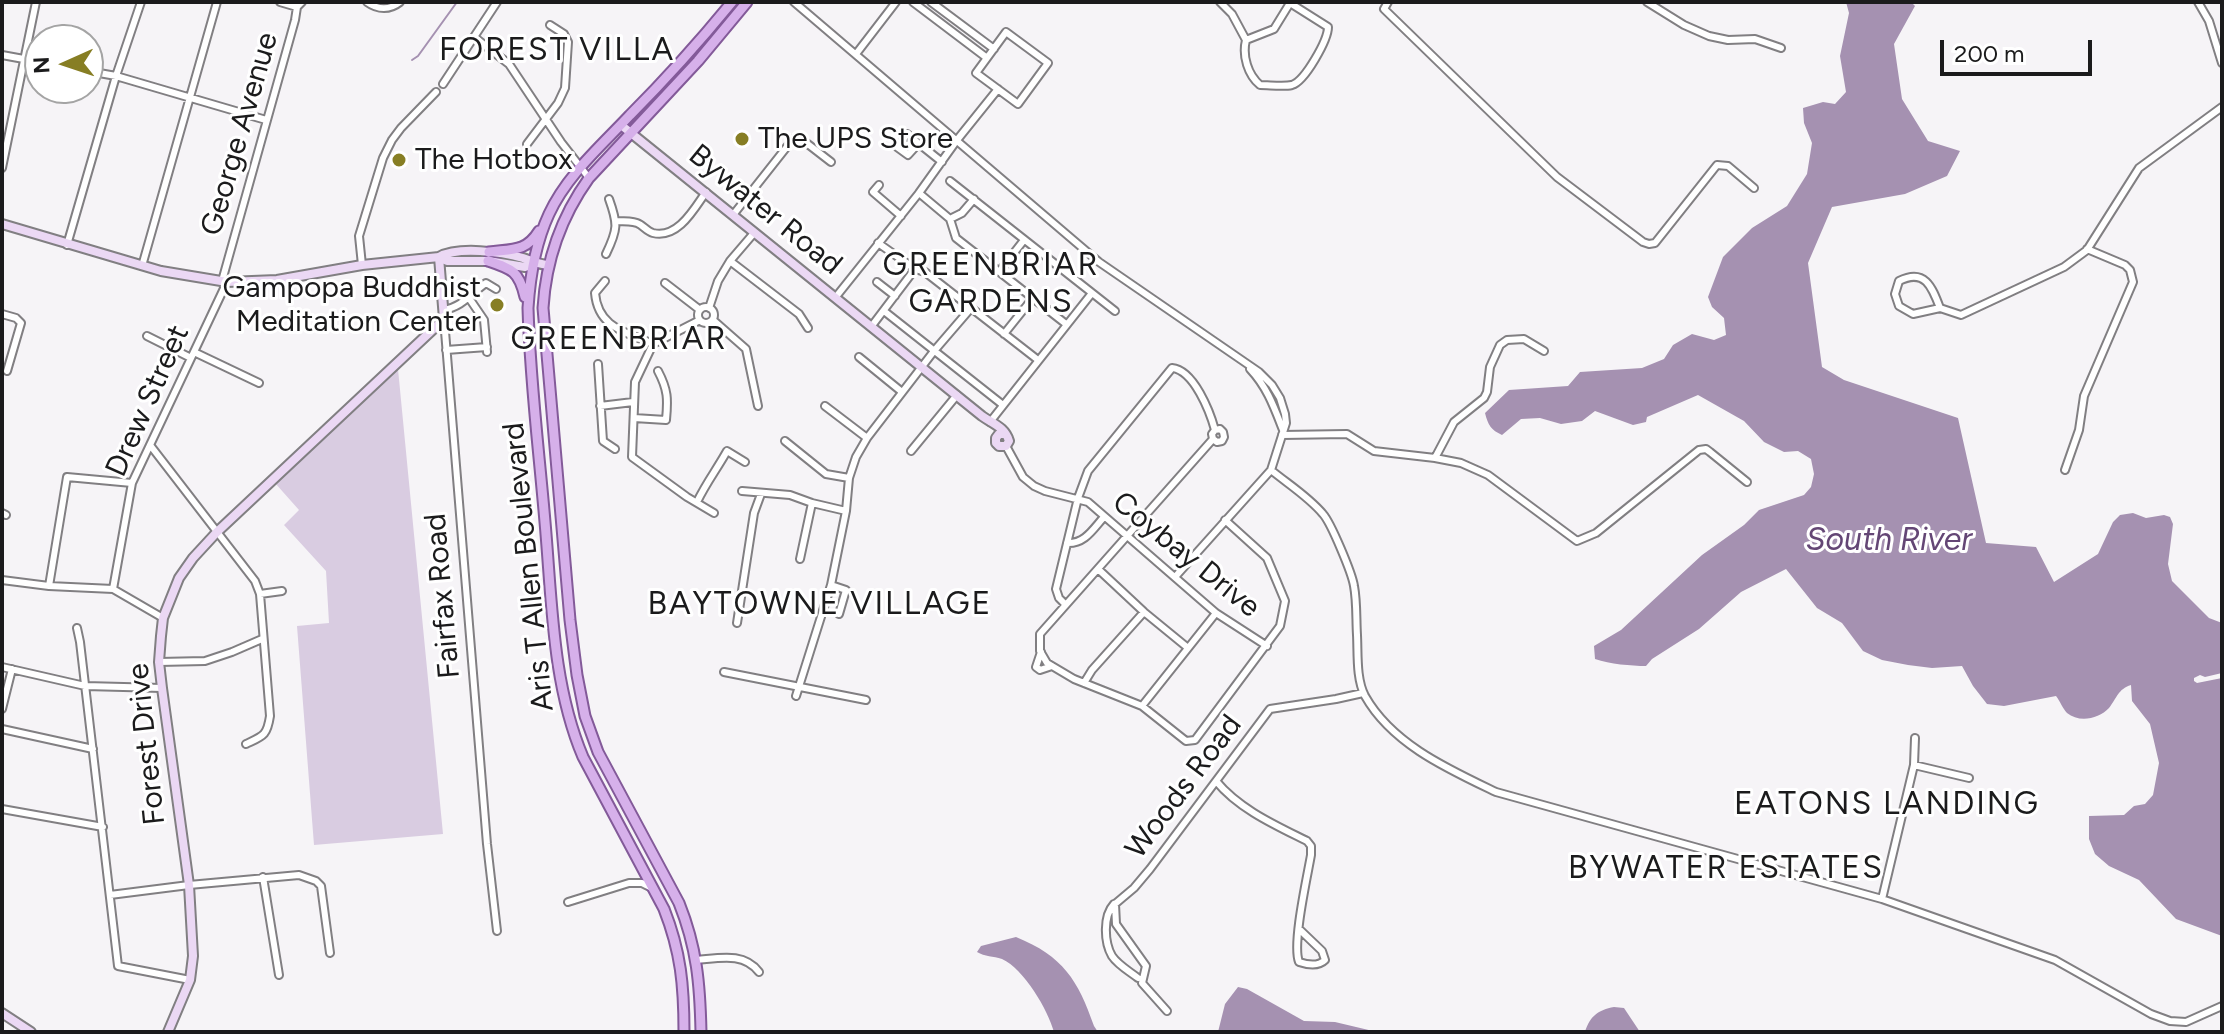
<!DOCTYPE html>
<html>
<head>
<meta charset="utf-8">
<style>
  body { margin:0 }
  #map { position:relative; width:2224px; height:1034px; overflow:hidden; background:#f6f4f7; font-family:Figtree,sans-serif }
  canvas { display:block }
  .frame { position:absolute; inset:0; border:4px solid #1b1b1c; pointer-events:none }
  .north { position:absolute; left:24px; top:24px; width:80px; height:80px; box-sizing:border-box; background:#fff; border:2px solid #a4a4a4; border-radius:50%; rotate:267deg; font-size:22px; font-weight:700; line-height:32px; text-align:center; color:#1b1b1c }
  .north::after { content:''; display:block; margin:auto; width:28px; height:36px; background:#877e24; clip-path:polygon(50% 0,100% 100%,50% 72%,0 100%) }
  .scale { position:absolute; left:1940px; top:40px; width:152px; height:36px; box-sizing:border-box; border:4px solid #1b1b1c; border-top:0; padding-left:10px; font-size:24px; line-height:28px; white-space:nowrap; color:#1b1b1c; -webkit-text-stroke:6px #fff; paint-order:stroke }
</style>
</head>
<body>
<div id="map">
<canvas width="2224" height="1034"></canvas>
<div class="frame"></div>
<div class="north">N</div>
<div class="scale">200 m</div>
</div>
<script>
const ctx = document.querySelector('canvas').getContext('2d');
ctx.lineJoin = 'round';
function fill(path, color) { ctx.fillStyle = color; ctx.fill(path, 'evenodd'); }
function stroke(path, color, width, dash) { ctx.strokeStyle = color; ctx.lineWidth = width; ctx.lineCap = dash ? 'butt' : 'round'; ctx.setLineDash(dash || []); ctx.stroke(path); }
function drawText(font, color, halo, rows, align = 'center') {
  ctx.font = font + ' Figtree,sans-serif'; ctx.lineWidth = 6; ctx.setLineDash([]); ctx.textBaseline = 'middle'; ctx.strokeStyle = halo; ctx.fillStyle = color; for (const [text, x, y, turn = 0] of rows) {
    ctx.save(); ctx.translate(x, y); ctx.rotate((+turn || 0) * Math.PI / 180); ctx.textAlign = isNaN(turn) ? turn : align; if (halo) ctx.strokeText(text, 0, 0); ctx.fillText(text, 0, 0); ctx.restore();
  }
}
fill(new Path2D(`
  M398,369L443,834L314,845L297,626L329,623L326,571L284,525L299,510L275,483Z`), '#d9cce1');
fill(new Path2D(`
  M1846,2H1911L1915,6L1894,44L1902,99L1928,141L1960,151L1947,176L1905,194L1832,207L1808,263L1822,367L1844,380L1958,418L1986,543L2036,547L2054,582L2098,554L2113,522L2120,515L2133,513L2146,518L2164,515L2170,517L2173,524L2168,564L2172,581L2209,618L2222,623V673L2205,677L2200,675L2194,678V681L2197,683L2222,678V936L2176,919L2139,880L2109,866L2095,854L2089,839V816L2124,815L2134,806L2145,804L2153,795L2159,763L2150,724L2132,701L2131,685C2118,689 2117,698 2109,708C2099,719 2079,723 2067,713C2063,709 2060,701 2056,696L2004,706L1987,704L1973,686L1962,666L1932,668L1908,665L1882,660L1863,651L1842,623L1817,608L1786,569L1741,592L1699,629L1652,659L1646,666C1631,666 1610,664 1595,659L1594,646L1621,630L1702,555L1744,525L1759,510L1804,495L1811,487L1814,474L1811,459L1798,451L1784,452L1764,442L1744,421L1698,395L1647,417L1646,422L1633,425L1595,411L1582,421L1561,424L1540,418L1521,419L1502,435C1491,430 1488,425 1485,413L1509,390L1568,386L1580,372L1642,368L1664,359L1673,345L1692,334L1714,340L1726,335L1724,318L1712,307L1708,297L1723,257L1752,228L1787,206L1807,174L1812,143L1804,123L1803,108L1823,102L1835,104L1846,92L1840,56L1849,13Z
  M1016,937C1063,956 1078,980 1094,1026L1098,1032H1054C1048,1010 1024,969 1002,959C993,956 985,957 977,952L981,946Z
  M1238,987L1247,989L1304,1021L1335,1022L1377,1032H1218L1225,1004Z
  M1614,1007L1624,1008L1640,1032H1585C1590,1016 1598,1010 1614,1007Z`), '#a591b1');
stroke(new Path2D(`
  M412,60L418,56L457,2`), '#a591b1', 2);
const street = new Path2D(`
  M280,2L297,7
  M367,2C378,10 390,10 400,2
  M794,2L1099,262L1259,372L1272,385L1280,398L1285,414L1286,423L1271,470L1175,577
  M913,2L987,58
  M931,2L994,49
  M1220,2L1232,14L1246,40C1242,56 1248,75 1260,85C1270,85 1283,87 1292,85C1305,81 1328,40 1328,27L1290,3L1274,29L1246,40
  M1388,2L1384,9L1557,177L1643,242L1649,244L1655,243L1717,165L1728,166L1754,188
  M1647,2L1684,25L1709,36L1728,40L1755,39L1781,48
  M2198,2L2209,21L2222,63
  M1006,32L1048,63L1018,104L976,73Z
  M474,37L509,64L561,142L589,178
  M856,54L896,2
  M2,55L40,62
  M88,71L116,76L266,120
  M443,84L497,2
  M527,144L558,103L565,88L568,42L564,34L550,25
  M918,144L908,155L897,147L907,134L942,162
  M2,168L36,2
  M950,181L1115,311
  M879,185L873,192L901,216
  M919,193L950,219L956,238L1066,324
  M733,215L793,139L800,138L831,162
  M950,219L962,213L974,199
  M617,221C623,221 631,221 637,223C643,225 646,231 653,233C678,239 694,209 706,192
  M878,243L915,269L925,272L1038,360
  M67,245L116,76L141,2
  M606,254C618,229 618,224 609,199
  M730,261L799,314L808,328
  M362,265L359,236L383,158L392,140L401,128L436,92
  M142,266L217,2
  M999,272L1024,240
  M222,281L295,20L297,7L302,2
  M605,281L595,293C598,328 626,332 653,344
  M877,282L895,296
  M665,283L700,310
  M469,298L484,320L487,352
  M835,298L919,193L957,140L998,89
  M698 315a8 8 0 1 1 16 0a8 8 0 1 1-16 0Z
  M709,308L718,281L730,261L754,233
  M1940,308C1932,287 1925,268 1899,281L1895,294L1899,306L1913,314L1940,308L1961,315L2064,267L2087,250L2139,168L2222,107
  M443,310C463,307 471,293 486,283L496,289
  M884,311L1003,405
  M2,314L16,318L21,323L7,371
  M444,319L487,844L497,931
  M700,320L653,344L635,382L632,457L687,497L714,513
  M713,320L746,349L758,406
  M871,327L915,269
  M1004,334L1032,299
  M147,336L191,358
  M446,350L487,347
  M194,352L259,383
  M859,357L902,392
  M598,364L603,441L615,449
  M1250,369C1267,387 1274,407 1283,430
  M600,406L633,402
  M825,406L867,438
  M634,418L666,420C668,399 668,390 658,371
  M990,422L1092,293
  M1282,435L1347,434L1374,451L1435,458L1461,463L1488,475L1577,541L1596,533L1699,450L1706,449L1710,452L1747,482
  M1213,439L1212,434L1215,430L1220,429L1223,432L1224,437L1222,441L1217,442L1213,439L1040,634V651L1047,663L1074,679L1142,706L1186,741L1195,740L1280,626L1285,601L1267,558L1225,520
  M785,441L826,474L849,478
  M150,445L255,581L260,594L270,716C267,736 263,736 246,744
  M1006,446L1023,477L1034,486L1045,491L1088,502L1216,613L1267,646
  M911,451L957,395
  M1435,458L1454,422L1484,398L1487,392L1490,367L1500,345L1507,340L1524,339L1544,351
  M1271,470C1288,484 1309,497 1323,514C1331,523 1352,573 1354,586C1357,602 1356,620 1357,635C1358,654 1356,679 1365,696C1392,744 1448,769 1496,792L1882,899L2055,960L2151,1014L2170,1021L2186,1022L2222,1006
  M2065,470L2079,430L2084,396L2133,282L2130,270L2125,265L2087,249
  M742,491L790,495L812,503L846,511
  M697,502C706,483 717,469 727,451L745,462
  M2,513L6,515
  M1067,543C1085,544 1093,529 1104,517
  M800,559L812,503
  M1098,569L1144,612L1188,648
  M2,580L49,586L113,589L163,618
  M831,585L846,590L839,614
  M49,586L67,477L132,483
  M113,589L132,483L227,282
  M260,594L282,591
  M1065,604L1059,598L1056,589L1078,498L1088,471L1172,368C1194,370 1210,412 1215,430
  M737,623L754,513L761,494
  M77,628L80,642L118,966L190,980
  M1041,652L1036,667L1040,670L1052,666
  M159,662L205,661L232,652L262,639
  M2,667L85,686L162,688
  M724,672L866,700
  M1084,683L1092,670L1144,612
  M796,696L831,585L846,511L849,478L856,457L867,438L934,351L971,308
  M1142,706L1216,613
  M2,709L12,669
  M2,729L93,749
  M1914,765L1969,778
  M1216,781C1239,809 1275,825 1307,841L1311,846V855C1307,878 1292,944 1299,962C1308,965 1318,967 1325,960L1322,951L1299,929
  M2,809L103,827
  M263,877L279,975
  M110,895L189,885L299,875L316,881L321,886L330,953
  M1882,899L1914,765L1915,738
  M568,902L629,883H642L652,888
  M1114,904C1103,916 1104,942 1112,956C1118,965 1129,971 1138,978
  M697,960C720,958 744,952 759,972
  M1167,1011L1142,983L1146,966L1116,924L1115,904L1134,888L1150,869L1270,709L1336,699L1363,693`);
const secondary = new Path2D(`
  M621,125L982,416C993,424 1005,427 1009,441L1006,446H999L996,443V438L999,434H1005
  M2,224L161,271L227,282L277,280L362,265L439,257C458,246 502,252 523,258C532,261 537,264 548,265
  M439,257L447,261H488L525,267L534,264
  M2,1013L31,1032
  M168,1032L190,980L193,956L189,885L162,688L159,662L161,636L163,618L179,578L193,558L217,532L444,319L439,257`);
const primary = new Path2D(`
  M489,252C512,249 526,252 539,231
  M488,261C512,269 519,271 525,297
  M684,1032C684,986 681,952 664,909L583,757C552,684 552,600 545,522C539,451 530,380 528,308C530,277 536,242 549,214C567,175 601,146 630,115C666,79 700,41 732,2
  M701,1032C700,984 697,948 679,903L598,752L585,716L577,675L570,620L543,308C546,259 561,217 589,178L698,61L747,2`);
stroke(street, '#817f82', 10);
stroke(secondary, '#817f82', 12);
stroke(primary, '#835a99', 13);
stroke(street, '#fff', 6);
stroke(secondary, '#ebd8f4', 8);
stroke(primary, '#d6b0ea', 9);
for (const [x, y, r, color] of [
  [742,139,8,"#877e24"],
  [399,160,8,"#877e24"],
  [497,305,8,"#877e24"]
]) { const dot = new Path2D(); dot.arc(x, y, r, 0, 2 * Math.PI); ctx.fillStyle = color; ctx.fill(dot); stroke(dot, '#fff', 3); }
drawText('30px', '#1b1b1c', '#fff', [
  ["George Avenue",240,134,-74],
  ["Bywater Road",765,210,39],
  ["Drew Street",148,401,-66],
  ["Coybay Drive",1186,555,39],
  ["Aris T Allen Boulevard",529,567,-96],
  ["Fairfax Road",443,596,-95],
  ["Forest Drive",147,744,-96],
  ["Woods Road",1184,787,-53]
]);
drawText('30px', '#1b1b1c', '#fff', [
  ["The UPS Store",758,139],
  ["The Hotbox",415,160],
  ["Gampopa Buddhist",481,288,"right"],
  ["Meditation Center",481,322,"right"]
], 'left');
ctx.letterSpacing = '2px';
drawText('32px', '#1b1b1c', '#fff', [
  ["FOREST VILLA",557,51],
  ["GREENBRIAR",991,266],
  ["GARDENS",991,303],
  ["GREENBRIAR",619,340],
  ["BAYTOWNE VILLAGE",820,605],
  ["EATONS LANDING",1887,805],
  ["BYWATER ESTATES",1726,869]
]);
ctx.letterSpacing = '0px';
drawText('italic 32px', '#644675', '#fff', [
  ["South River",1889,541]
]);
</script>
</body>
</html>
